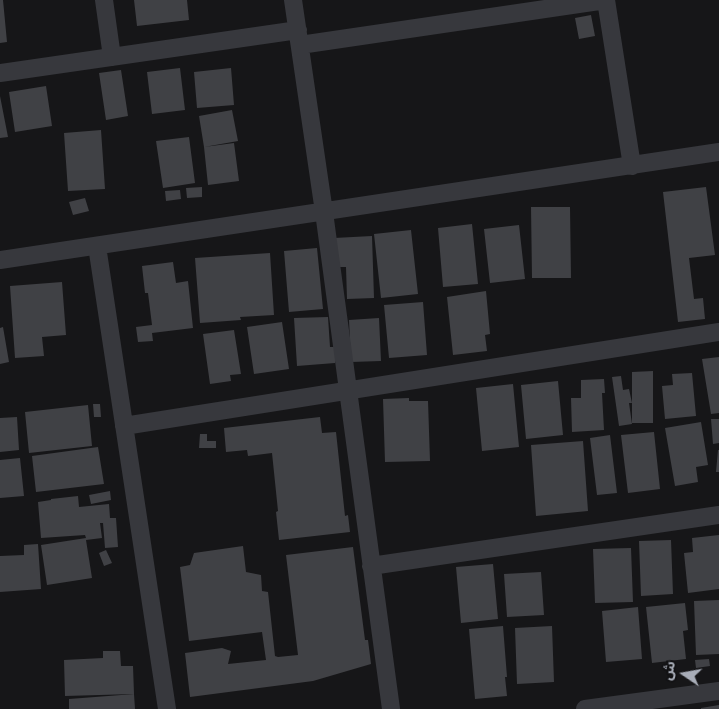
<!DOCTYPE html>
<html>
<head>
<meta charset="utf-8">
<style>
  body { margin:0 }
  #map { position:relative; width:719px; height:709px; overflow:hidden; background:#161618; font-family:"Fira Sans","Noto Sans Arabic",sans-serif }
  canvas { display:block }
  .north { position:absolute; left:659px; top:649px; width:50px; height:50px; -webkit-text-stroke:4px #111113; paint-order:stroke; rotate:282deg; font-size:14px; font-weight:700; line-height:20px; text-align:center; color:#a8adb8 }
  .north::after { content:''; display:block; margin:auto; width:18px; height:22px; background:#a8adb8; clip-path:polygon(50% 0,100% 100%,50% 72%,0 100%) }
</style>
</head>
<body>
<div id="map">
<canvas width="719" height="709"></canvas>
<div class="north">ش</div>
</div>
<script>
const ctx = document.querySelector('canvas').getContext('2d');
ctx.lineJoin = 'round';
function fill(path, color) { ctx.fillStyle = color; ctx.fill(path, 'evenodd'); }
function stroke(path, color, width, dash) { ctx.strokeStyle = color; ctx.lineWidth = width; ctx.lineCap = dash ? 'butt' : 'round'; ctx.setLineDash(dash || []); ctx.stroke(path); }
fill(new Path2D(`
  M0,0H3L7,42L0,43Z
  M134,0H187L189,20L137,26Z
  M591,15L595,36L579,39L575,18Z
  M180,68L185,110L152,114L147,72Z
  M231,68L234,105L197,108L194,72Z
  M121,70L128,116L106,120L99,73Z
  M46,86L52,126L15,132L9,92Z
  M0,96L8,137L0,138Z
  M232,110L238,141L204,147L199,116Z
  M101,130L105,189L68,191L64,133Z
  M189,137L195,183L163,188L156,141Z
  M234,143L239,181L208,185L204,147Z
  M202,187V197L187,198L186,188Z
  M706,187L715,255L689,258L694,299L703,298L705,319L678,322L663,192Z
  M180,190L181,199L166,201L165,191Z
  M85,198L89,211L73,215L69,202Z
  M531,207H570L571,278H532Z
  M472,224L478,284L443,287L438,228Z
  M519,225L525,279L490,283L484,229Z
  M411,230L418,294L381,298L374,234Z
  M372,236L374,298L347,299L346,267H335L334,238Z
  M317,248L323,309L289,312L284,251Z
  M270,253L274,315L240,317L241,320L200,323L195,258Z
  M173,262L176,283L188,281L193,328L152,333L153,341L138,342L136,327L152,325L148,293H145L142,266Z
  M62,282L66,335L42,337L44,356L15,358L10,286Z
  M486,291L490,334L485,335L487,351L453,355L447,297Z
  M423,302L427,355L389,358L384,305Z
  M328,317L330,347H335V363L297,366L294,318Z
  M379,318L381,361L351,362L349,320Z
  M282,322L289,369L254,374L247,327Z
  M3,327L9,362L0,364V328Z
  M234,330L241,374L230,375L231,381L210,384L203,334Z
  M719,357V413L711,414L702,359Z
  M653,371V423H632V372Z
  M692,373L696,416L665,419L662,386L673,385L672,374Z
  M621,376L623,390L629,389L632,403H629L632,424L619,426L612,377Z
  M604,379L605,393H602L604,430L572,432L571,398H581V380Z
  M558,381L563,435L526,439L521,385Z
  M513,384L519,447L482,451L476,388Z
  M409,398V401H428L430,461L385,462L383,399Z
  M93,404H100L101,417H94Z
  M88,405L92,446L29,453L25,412Z
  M17,417L19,450L0,452V418Z
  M320,417L322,433L336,432L345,516L348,515L350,532L279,540L276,512L278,511L272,453L248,456L247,450L226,452L224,428Z
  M711,419H719V443L713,444Z
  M701,422L708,465L696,467L698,482L675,486L665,428Z
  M654,432L660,489L628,493L621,435Z
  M200,434H207V441H216V448H199Z
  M610,435L617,493L597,495L590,438Z
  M583,441L588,511L536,516L531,445Z
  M98,447L104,484L36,492L32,456Z
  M718,450H719V472H716Z
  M20,458L24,496L0,498V460Z
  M110,491L111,500L91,504L89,495Z
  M78,496L79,507L109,504L110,518H116L118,547L105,548L103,523H100L102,538L86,540L92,578L47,585L41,545L86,538L85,535L41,538L38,502L51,500V499Z
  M719,535V589L688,593L684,553L693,552L692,538Z
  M671,540L673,594L641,596L639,541Z
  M38,544L41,589L0,592V556L24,555V545Z
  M243,546L246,572L261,575L262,591L268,592L275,656L278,657L298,655L286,555L353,547L365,640H368L371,664L313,681L190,697L185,653L222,648L231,651L228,664L266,660L262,632L189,641L180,567L190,565L194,553Z
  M631,548L633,602L595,603L593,549Z
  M106,550L112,563L104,566L99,553Z
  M493,564L498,619L461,623L456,567Z
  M541,572L544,615L507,617L504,574Z
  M719,600V654L696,655L694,601Z
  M685,603L688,630L683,631L686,659L652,663L646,607Z
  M638,607L642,659L606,662L602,611Z
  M503,626L507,677H505L507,696L475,699L469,629Z
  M552,626L554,682L517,684L515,628Z
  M103,651H120L121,666H133L134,694L65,696L64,660L103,658Z
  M709,659L710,666L696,668L695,660Z
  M134,694L135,709H69V699Z
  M719,705V709H701V708Z`), '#404145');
stroke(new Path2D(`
  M104,0L112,57
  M293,0L324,212L391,709
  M606,0L632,166
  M300,45L606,0
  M0,73L298,30
  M97,246L167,709
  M0,260L719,152
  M124,426L719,332
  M371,566L719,515
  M585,709L719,691`), '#37383d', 18);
</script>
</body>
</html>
